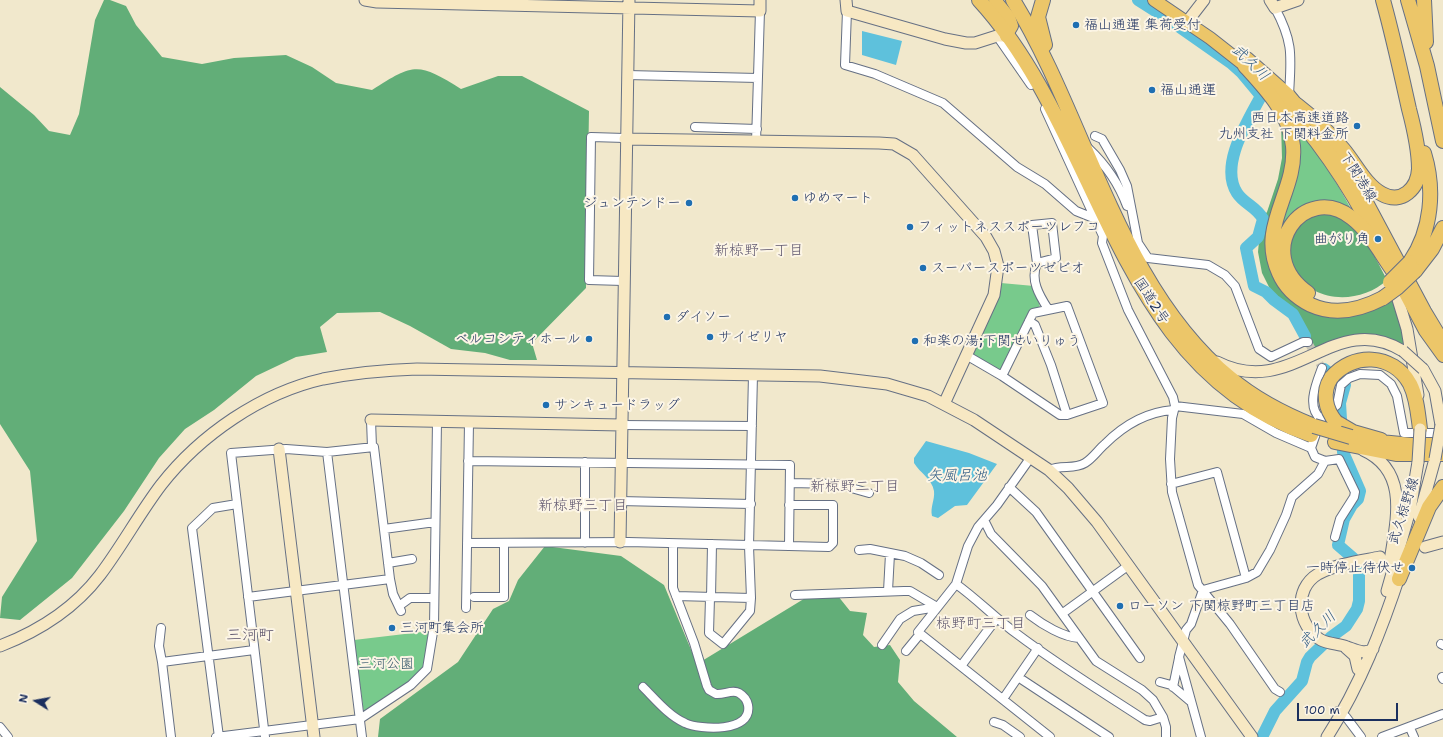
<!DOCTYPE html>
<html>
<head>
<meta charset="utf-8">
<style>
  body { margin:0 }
  #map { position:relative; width:1443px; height:737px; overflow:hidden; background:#f1e8cc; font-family:"Shantell Sans",sans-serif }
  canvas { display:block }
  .north { position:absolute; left:16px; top:681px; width:40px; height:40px; -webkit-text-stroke:3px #fcf5e5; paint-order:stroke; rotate:281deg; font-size:11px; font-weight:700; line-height:16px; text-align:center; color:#1b2f5e }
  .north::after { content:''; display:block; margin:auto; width:14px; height:18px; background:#1b2f5e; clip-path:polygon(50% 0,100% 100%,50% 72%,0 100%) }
  .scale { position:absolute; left:1297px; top:703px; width:101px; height:18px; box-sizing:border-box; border:2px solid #1b2f5e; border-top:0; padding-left:5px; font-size:12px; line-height:14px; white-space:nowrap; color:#1b2f5e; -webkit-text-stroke:3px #fcf5e5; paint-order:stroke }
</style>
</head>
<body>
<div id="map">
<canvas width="1443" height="737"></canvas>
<div class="north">N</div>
<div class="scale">100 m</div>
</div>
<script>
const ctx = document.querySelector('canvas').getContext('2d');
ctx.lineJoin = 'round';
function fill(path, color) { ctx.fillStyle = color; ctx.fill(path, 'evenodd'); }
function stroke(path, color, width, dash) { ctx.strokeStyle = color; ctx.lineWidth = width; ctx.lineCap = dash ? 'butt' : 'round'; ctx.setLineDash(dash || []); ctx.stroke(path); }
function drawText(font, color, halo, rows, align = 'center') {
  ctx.font = font + ' "Shantell Sans","Klee One",sans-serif'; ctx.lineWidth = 4; ctx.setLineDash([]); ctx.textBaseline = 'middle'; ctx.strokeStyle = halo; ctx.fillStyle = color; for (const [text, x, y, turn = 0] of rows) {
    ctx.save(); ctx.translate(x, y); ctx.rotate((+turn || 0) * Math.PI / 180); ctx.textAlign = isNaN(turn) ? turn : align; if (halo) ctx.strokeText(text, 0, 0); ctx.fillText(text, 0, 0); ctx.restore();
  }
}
fill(new Path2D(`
  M1289,119C1314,148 1336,179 1353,213H1295L1281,229Z
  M1001,283L1034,286L1040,307L1030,312L1002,368L998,370L974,357L973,350Z
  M430,631L424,667L419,675L364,714L354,640Z`), '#78ca8c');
fill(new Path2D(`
  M104,0H110L126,6L136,25L162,57L202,64L234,58L286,55L312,67L336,83L372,90C414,63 418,62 461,89L498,76H522L589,111L586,288L532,343L537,360H510L485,353L451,349L410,326L380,312L337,313L320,327L327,352L296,357L256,376L214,410L185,429L159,458L124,511L72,578L20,620L0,618L2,597L37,541L30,471L0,424V87L34,115L49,131L70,135L79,114L95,20Z
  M1281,123L1285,135L1288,160L1268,225L1265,240L1266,255L1272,273L1320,313L1395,296L1406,349C1363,335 1358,329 1314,349L1298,317L1279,302L1271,291L1262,273L1258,252L1259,241L1256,237L1262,218L1267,212L1278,179L1282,158Z
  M1326,213C1359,222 1372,251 1387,280C1360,305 1311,304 1294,269C1292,264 1288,259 1288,254C1288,247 1291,238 1292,230L1312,215Z
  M545,546L621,556L664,585L697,664L807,597L838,596L850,611L867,613L863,635L874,647L890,645L900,660L898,682L914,701L957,737H378L380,719L458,662L493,609L509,601L518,580Z`), '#62ae78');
fill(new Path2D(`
  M862,31L902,41L896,65L862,55Z
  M926,441L969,453L997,464L967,505L955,506L938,518L932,516C930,507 935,500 934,491C932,479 920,473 914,463V458Z`), '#5ec1dc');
stroke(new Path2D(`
  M1138,0L1171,21L1231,63L1241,72L1261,96C1248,121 1219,165 1237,193C1244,204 1257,207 1263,219L1258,237L1246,248L1254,286L1266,292L1274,300L1293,314L1305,336
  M1262,737L1275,711L1302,681L1307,662L1310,657L1331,637L1346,626L1357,609L1359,601V568L1353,558L1338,545L1344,519L1352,505L1358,499L1360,491L1343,452L1340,403L1345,385L1324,369`), '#5ec1dc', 12);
stroke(new Path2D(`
  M1308,342L1322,368`), '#c6c3b6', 8, [8, 4]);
const street = new Path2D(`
  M1275,8C1294,43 1291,57 1289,95
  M847,11L845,65L875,74L943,103L1017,167L1045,184L1076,211L1096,219
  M997,36L1031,85
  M627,75L758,78
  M1045,109L1103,236L1102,243L1128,310L1173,397L1175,406L1172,418L1170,459L1172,492L1198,585L1230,624L1275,689L1280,692
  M695,127L757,129
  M1095,136L1102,139L1120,170L1127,186L1138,243L1148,258L1208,265L1225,275L1235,286L1259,349L1271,357L1303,342H1308
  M756,142L760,11
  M1088,148C1105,164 1119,184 1127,206
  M1037,263L1032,225L1052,223L1056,258L1037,263C1030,280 1039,295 1048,309
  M623,281L589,280L591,137L625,138
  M1029,321L1035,325L1051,365L1067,415
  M966,355L1002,376L1060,415H1067L1103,403L1067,306L1033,313L1002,376
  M1175,406L1243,414L1276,433L1311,448L1315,457L1325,461L1318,474L1292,497L1286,515L1270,550L1257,572L1246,578L1203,590
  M1321,419C1306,407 1316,384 1322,368
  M371,420L372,447
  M621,425L752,426
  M1311,448L1321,419L1337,405L1341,385L1349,378L1360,374L1380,375L1391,384L1397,396L1404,433H1443
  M327,452L362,737
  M1031,457L997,505L978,527L968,546L956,584L918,632L1050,737
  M1325,461L1339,459L1355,492L1354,497L1340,519L1335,537
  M1049,470C1061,464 1074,470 1085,463C1093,458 1098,450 1105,444C1124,425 1147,412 1173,410
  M790,483L837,484L869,493
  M1171,484L1217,472L1246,578
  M1009,487L1036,512L1140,658
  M620,501L751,504
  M984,520L991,534L1042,586L1096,661L1142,690L1153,700L1163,717L1166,727V737
  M384,529L435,522
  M467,543L628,542L789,546L790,465L468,461
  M585,543V462
  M789,546L829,547L833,543V505H789
  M859,550L870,549L905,556L921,563L939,575
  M388,563L412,559
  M390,579L393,594L401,611
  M956,584C977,599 995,618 1017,634C1058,665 1102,692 1145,720L1150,721L1163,717
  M888,591L890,554
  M795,595L904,591H910L937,607
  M676,596L751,598L749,546L753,375
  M248,597L390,579L374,447L327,452L286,449L231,453L265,737
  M474,597H504V543
  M710,598L709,633L723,644L750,611L751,598
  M711,598L712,544
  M399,606L410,598H433
  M466,608L469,423
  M1063,613L1129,565
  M1030,615C1043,625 1063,637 1079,638
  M161,628L159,646L162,662
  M1441,644L1443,645
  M882,645L900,619L913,611L937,607
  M906,651L920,634
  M961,666L997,618
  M1018,677L1109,737
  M1442,677L1443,679
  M1160,682L1171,685L1190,701
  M643,687C656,700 669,716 685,723C700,730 753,733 748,705C747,700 744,696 739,693C732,689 724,695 716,694L709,690L707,686L694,643L673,588V544
  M1173,687L1179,658
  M1003,699L1038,648
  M1338,711L1346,717L1361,737
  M994,722L1003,725L1020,737
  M0,727L8,737
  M1410,728L1414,737
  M171,737L162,662L254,650
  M216,737L360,719L411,685L427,669L434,626L437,421
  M219,737L192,528L213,508L237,504
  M1201,737L1179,657L1186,630L1191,624L1203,590
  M1382,737L1443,714`);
const secondary = new Path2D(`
  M365,0L377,2L760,11V0
  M846,0L847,11L945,39L966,43H975L997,36H1006
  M1270,0L1275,8L1298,0
  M1187,22L1204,0
  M625,139L879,143L894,144L913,155L986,237L994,251L998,266L994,295L944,404
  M1393,283L1407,329L1418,395
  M1217,362C1293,401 1334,308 1403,351
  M1423,369L1435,391L1441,425
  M371,420L621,425
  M279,449L314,737
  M1363,450C1410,471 1396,521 1390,561
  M1419,517L1435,459
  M620,542L629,0
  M1425,547L1443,542
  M1387,591L1410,510L1418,462
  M0,646C39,631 74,609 100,575C122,546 139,514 161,485C200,435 261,393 323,379C354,373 385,370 417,369L820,376L887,384L928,396L974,420L1049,470L1068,488L1097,522L1252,737
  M1346,648L1355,656L1358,669
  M1373,649C1365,655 1356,650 1347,647C1339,644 1329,644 1321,640C1297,626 1293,589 1318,574C1336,564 1360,561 1380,557
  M1327,737C1360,686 1382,629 1401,571`);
const primary = new Path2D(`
  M995,0L1009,17L1012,26L1006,36
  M1154,0L1210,38L1252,71
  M1247,58L1289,95L1303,112
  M1275,94C1316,137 1349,186 1376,239
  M1324,136L1360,189L1425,311L1443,341
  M1397,278L1425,331L1443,356`);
const highway = new Path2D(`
  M979,0C1104,136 1113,368 1311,435
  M1013,0C1087,120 1118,286 1230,378C1255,399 1284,414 1314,426
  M1043,0L1038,17L1045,45
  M1408,0L1427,66L1443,141
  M1424,0L1426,42
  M1245,66C1266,89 1290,114 1293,146C1297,192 1257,226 1279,273C1285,287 1297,298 1311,305C1335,316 1360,310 1383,298
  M1297,105C1314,118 1329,132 1343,149C1355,163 1365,185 1382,194C1402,205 1418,188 1419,169C1419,150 1414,128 1409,109C1401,73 1393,36 1383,0
  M1410,262C1432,230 1435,189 1424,153
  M1415,271L1432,249L1443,228
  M1308,293C1251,253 1304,180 1352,218C1370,232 1381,254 1394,272
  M1331,378C1352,352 1393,353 1410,384C1417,398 1418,414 1420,429
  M1336,422L1353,432L1381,440
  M1370,441L1411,445H1443
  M1335,442L1396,454H1443
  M1399,579L1429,507L1443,487`);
stroke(street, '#667084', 10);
stroke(secondary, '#667084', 13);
stroke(primary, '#667084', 14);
stroke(highway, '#667084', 16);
stroke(street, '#fff', 8);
stroke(secondary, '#f7e8c3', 11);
stroke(primary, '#ecc669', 12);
stroke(highway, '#ecc669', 14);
const secondaryBridge = new Path2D(`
  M1403,351L1423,369
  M1435,459L1441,425
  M1418,462L1420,429`);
const highwayBridge = new Path2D(`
  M1390,282L1410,262
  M1383,298L1398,287L1415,271
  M1331,378C1322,392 1325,409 1336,422
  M1314,426L1351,437`);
stroke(secondaryBridge, '#667084', 13, []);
stroke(highwayBridge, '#667084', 16, []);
stroke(secondaryBridge, '#f7e8c3', 11);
stroke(highwayBridge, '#ecc669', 14);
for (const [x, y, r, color] of [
  [1076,25,4,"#1f6fb2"],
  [1152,90,4,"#1f6fb2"],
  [1357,126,4,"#1f6fb2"],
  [795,198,4,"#1f6fb2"],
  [689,203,4,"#1f6fb2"],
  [910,227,4,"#1f6fb2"],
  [1378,239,4,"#1f6fb2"],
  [923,268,4,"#1f6fb2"],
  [667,317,4,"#1f6fb2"],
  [710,337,4,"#1f6fb2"],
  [589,339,4,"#1f6fb2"],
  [915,341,4,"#1f6fb2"],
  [546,405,4,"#1f6fb2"],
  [1412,568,4,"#1f6fb2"],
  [1120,606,4,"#1f6fb2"],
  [392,628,4,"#1f6fb2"]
]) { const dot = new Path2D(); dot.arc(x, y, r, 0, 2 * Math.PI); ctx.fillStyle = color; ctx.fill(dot); stroke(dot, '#fcf5e5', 1.5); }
drawText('14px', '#1b2f5e', '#fcf5e5', [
  ["福山通運 集荷受付",1084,25],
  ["福山通運",1160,90],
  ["西日本高速道路",1349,118,"right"],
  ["九州支社 下関料金所",1349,134,"right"],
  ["ゆめマート",803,198],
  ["ジュンテンドー",681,203,"right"],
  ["フィットネススポーツレフコ",918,227],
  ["曲がり角",1370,239,"right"],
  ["スーパースポーツゼビオ",931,268],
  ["ダイソー",675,317],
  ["サイゼリヤ",718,337],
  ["ベルコシティホール",581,339,"right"],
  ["和楽の湯;下関せいりゅう",923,341],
  ["サンキュードラッグ",554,405],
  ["一時停止待伏せ",1404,568,"right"],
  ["ローソン 下関椋野町三丁目店",1128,606],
  ["三河町集会所",400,628]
], 'left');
drawText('14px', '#1b2f5e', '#fcf5e5', [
  ["下関港線",1358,177,58],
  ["国道2号",1151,301,57],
  ["武久椋野線",1404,511,-72]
]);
drawText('14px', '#32566a', '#fcf5e5', [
  ["三河公園",386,664]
]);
drawText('italic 15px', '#2f5b84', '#fcf5e5', [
  ["武久川",1250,63,44],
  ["矢風呂池",957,476],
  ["武久川",1318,630,-45]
]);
drawText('15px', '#615970', '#fcf5e5', [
  ["新椋野一丁目",759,251],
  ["新椋野二丁目",855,487],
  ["新椋野三丁目",583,506],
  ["椋野町三丁目",981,624]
]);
drawText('16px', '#615970', '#fcf5e5', [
  ["三河町",250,636]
]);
</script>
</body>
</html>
